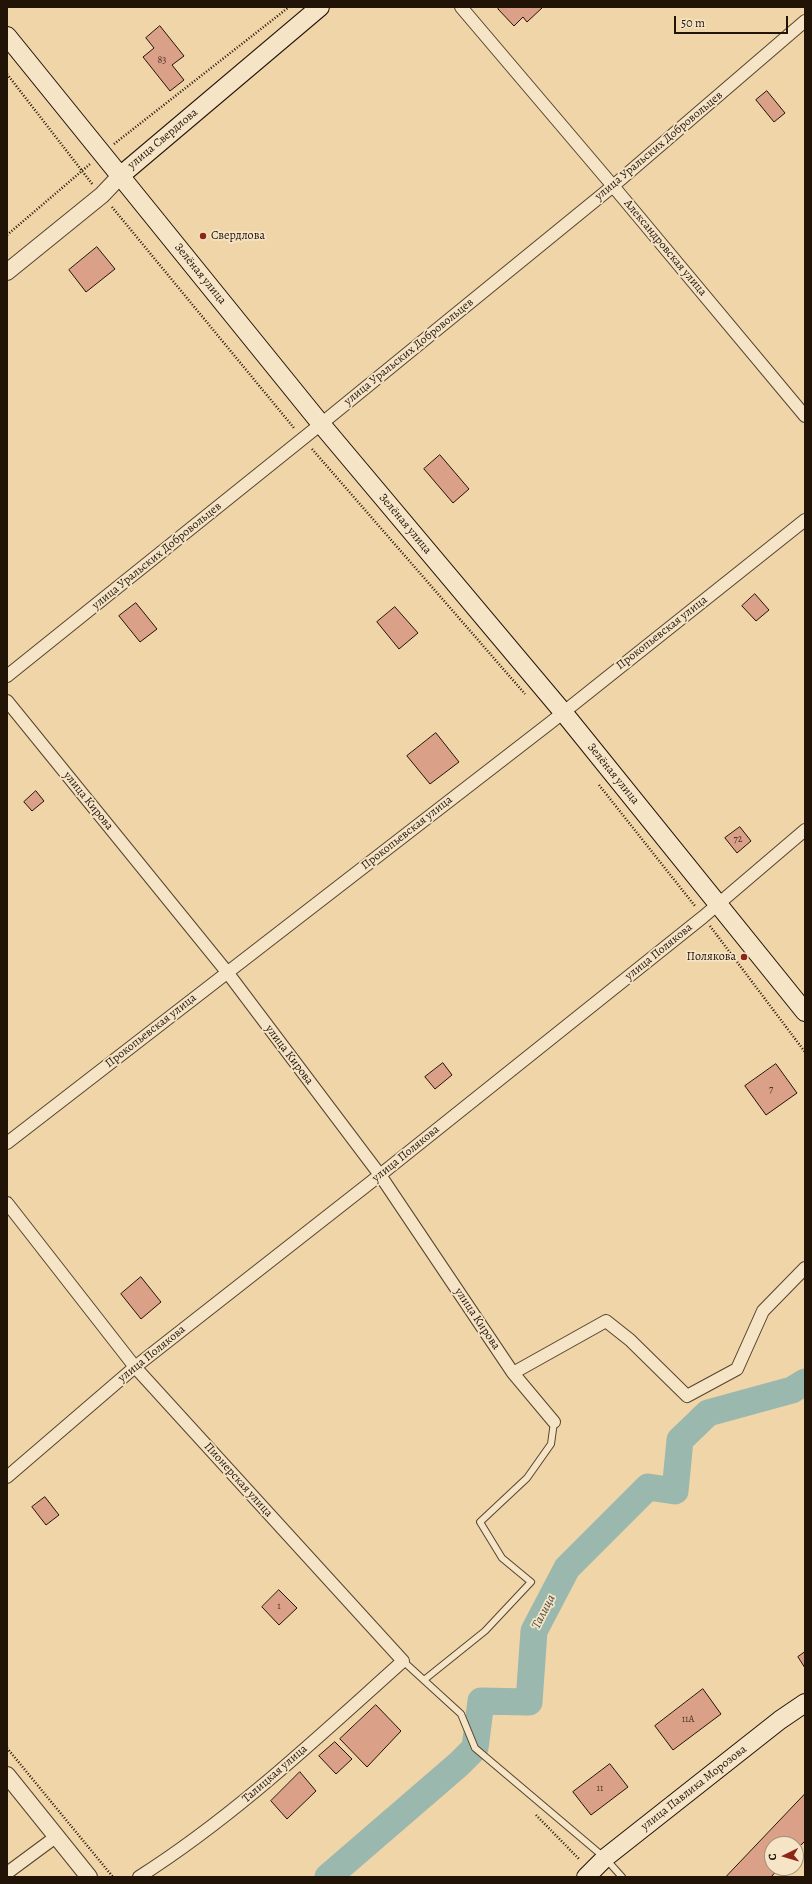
<!DOCTYPE html>
<html>
<head>
<meta charset="utf-8">
<style>
  body { margin:0 }
  #map { position:relative; width:812px; height:1884px; overflow:hidden; background:#efd5a8; font-family:Alegreya,serif }
  canvas { display:block }
  .frame { position:absolute; inset:0; border:8px solid #221307; pointer-events:none }
  .north { position:absolute; left:764px; top:1836px; width:40px; height:40px; box-sizing:border-box; background:#f5e4c6; border:1px solid #a1907a; border-radius:50%; rotate:265deg; font-size:11px; font-weight:700; line-height:16px; text-align:center; color:#221307 }
  .north::after { content:''; display:block; margin:auto; width:14px; height:18px; background:#8f2418; clip-path:polygon(50% 0,100% 100%,50% 72%,0 100%) }
  .scale { position:absolute; left:674px; top:16px; width:114px; height:18px; box-sizing:border-box; border:2px solid #221307; border-top:0; padding-left:5px; font-size:12px; line-height:14px; white-space:nowrap; color:#221307; -webkit-text-stroke:3px #f5e4c6; paint-order:stroke }
</style>
</head>
<body>
<div id="map">
<canvas width="812" height="1884"></canvas>
<div class="frame"></div>
<div class="north">С</div>
<div class="scale">50 m</div>
</div>
<script>
const ctx = document.querySelector('canvas').getContext('2d');
ctx.lineJoin = 'round';
function stroke(path, color, width, dash) { ctx.strokeStyle = color; ctx.lineWidth = width; ctx.lineCap = dash ? 'butt' : 'round'; ctx.setLineDash(dash || []); ctx.stroke(path); }
function fill(path, color) { ctx.fillStyle = color; ctx.fill(path, 'evenodd'); }
function drawText(font, color, halo, rows, align = 'center') {
  ctx.font = font + ' Alegreya,serif'; ctx.lineWidth = 3.5; ctx.setLineDash([]); ctx.textBaseline = 'middle'; ctx.strokeStyle = halo; ctx.fillStyle = color; for (const [text, x, y, turn = 0] of rows) {
    ctx.save(); ctx.translate(x, y); ctx.rotate((+turn || 0) * Math.PI / 180); ctx.textAlign = isNaN(turn) ? turn : align; if (halo) ctx.strokeText(text, 0, 0); ctx.fillText(text, 0, 0); ctx.restore();
  }
}
stroke(new Path2D(`
  M328,1877L459,1764L475,1748L481,1701L529,1702L534,1631L567,1568L648,1487L675,1491L680,1440L708,1413L792,1390L805,1382`), '#9ab8ad', 27);
const building = new Path2D(`
  M500,7H543L527,22L523,17L514,26L498,9Z
  M160,26L184,56L172,65L184,80L170,91L143,57L154,48L146,38Z
  M767,91L785,113L774,122L756,100Z
  M97,247L115,269L86,292L69,270Z
  M440,455L469,489L453,503L424,469Z
  M755,594L769,610L756,621L742,606Z
  M136,603L157,629L140,642L119,616Z
  M395,607L418,633L399,649L377,622Z
  M436,733L459,762L430,784L407,756Z
  M36,791L44,801L32,811L24,802Z
  M740,827L751,841L737,853L725,838Z
  M443,1063L452,1075L435,1089L425,1077Z
  M776,1064L797,1093L766,1115L745,1086Z
  M141,1277L161,1302L141,1319L121,1294Z
  M45,1497L59,1515L46,1525L32,1507Z
  M279,1590L297,1608L279,1625L262,1607Z
  M805,1652V1668L798,1657Z
  M703,1689L721,1714L673,1750L655,1726Z
  M376,1705L401,1731L367,1767L340,1739Z
  M335,1742L352,1759L336,1774L319,1756Z
  M610,1764L628,1787L591,1815L573,1792Z
  M300,1772L316,1791L287,1819L271,1801Z
  M805,1794V1841L796,1850V1844H772V1868H779L771,1877H726Z`);
fill(building, '#daa088');
stroke(building, '#221307', 1);
const service = new Path2D(`
  M403,1661L461,1714L475,1748L605,1858L622,1877
  M424,1680L485,1631L531,1582L502,1558L480,1522L527,1478L551,1444L554,1422`);
const minor = new Path2D(`
  M461,7L613,186L805,416
  M7,676L321,424L613,186L805,21
  M7,701L227,972L380,1175L513,1373L554,1422
  M7,1143L550,723L805,520
  M7,1203L135,1367L403,1661C318,1737 235,1816 139,1877
  M513,1373L606,1321L630,1340L687,1396L737,1369L763,1311L805,1268
  M7,1477L135,1367L380,1175L703,917L805,830
  M7,1873L57,1836`);
const tertiary = new Path2D(`
  M7,272L102,195L120,176
  M7,1775L89,1877`);
const secondary = new Path2D(`
  M7,36L321,424L563,712L805,1012
  M120,176L320,7
  M586,1877L605,1858L780,1720L805,1703`);
stroke(service, '#55442f', 8);
stroke(minor, '#55442f', 14);
stroke(tertiary, '#55442f', 18);
stroke(secondary, '#221307', 20);
stroke(new Path2D(`
  M7,74L93,185
  M114,144L289,7
  M112,207L294,428
  M7,235L90,164
  M312,449L525,694
  M599,785L695,906
  M710,926L805,1052
  M7,1748L113,1877
  M536,1815L580,1860`), '#221307', 2.5, [1, 2]);
stroke(service, '#f5e4c6', 6);
stroke(minor, '#f5e4c6', 12);
stroke(tertiary, '#f5e4c6', 16);
stroke(secondary, '#f5e4c6', 18);
for (const [x, y, r, color] of [
  [203,236,4,"#8f2418"],
  [744,957,4,"#8f2418"]
]) { const dot = new Path2D(); dot.arc(x, y, r, 0, 2 * Math.PI); ctx.fillStyle = color; ctx.fill(dot); stroke(dot, '#f5e4c6', 1.5); }
drawText('10px', '#503627', null, [
  ["83",162,61],
  ["72",738,840],
  ["7",771,1090],
  ["1",279,1607],
  ["11А",688,1720],
  ["11",600,1789]
]);
drawText('12px', '#221307', '#f5e4c6', [
  ["улица Свердлова",163,139,-40],
  ["улица Уральских Добровольцев",659,146,-40],
  ["Александровская улица",665,248,50],
  ["Зелёная улица",200,274,51],
  ["улица Уральских Добровольцев",409,352,-39],
  ["Зелёная улица",405,524,50],
  ["улица Уральских Добровольцев",157,556,-39],
  ["Прокопьевская улица",662,633,-38],
  ["Зелёная улица",613,774,51],
  ["улица Кирова",88,801,51],
  ["Прокопьевская улица",407,833,-38],
  ["улица Полякова",659,952,-39],
  ["Прокопьевская улица",151,1031,-38],
  ["улица Кирова",289,1055,53],
  ["улица Полякова",406,1154,-39],
  ["улица Кирова",477,1319,56],
  ["улица Полякова",152,1354,-39],
  ["Пионерская улица",238,1480,48],
  ["Талицкая улица",275,1774,-41],
  ["улица Павлика Морозова",694,1788,-38]
]);
drawText('12px', '#221307', '#f5e4c6', [
  ["Свердлова",211,236],
  ["Полякова",736,957,"right"]
], 'left');
drawText('italic 13px', '#4c4d41', '#f5e4c6', [
  ["Талица",544,1612,-63]
]);
</script>
</body>
</html>
